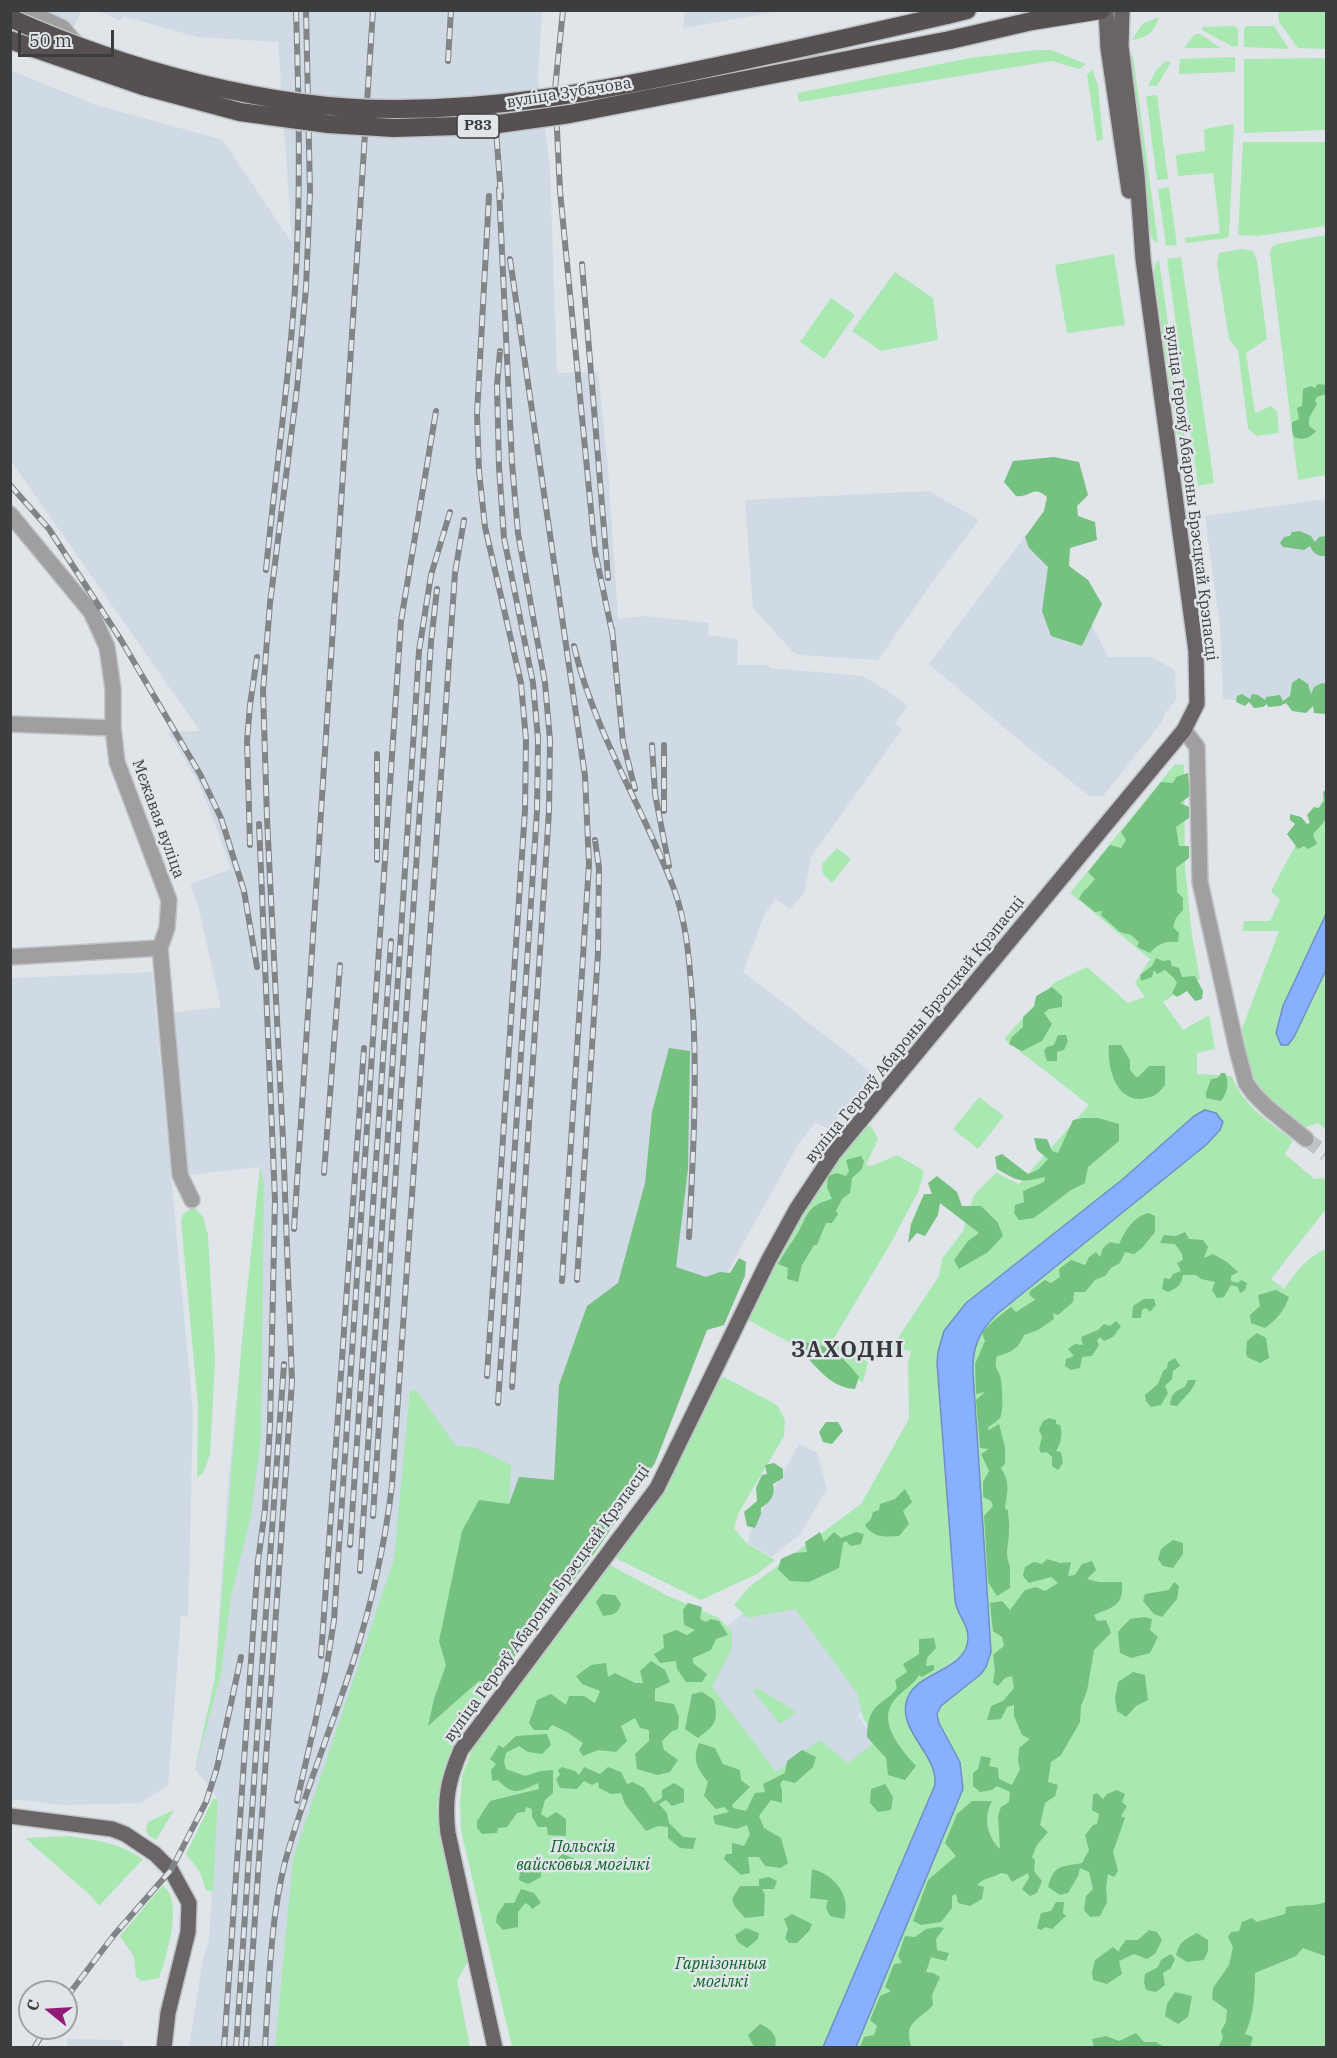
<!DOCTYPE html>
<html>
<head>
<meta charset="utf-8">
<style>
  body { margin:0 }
  #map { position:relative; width:1337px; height:2058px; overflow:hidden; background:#e0e5e9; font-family:"IBM Plex Serif",serif }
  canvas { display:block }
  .frame { position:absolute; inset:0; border:12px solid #3b3d3e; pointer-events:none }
  .north { position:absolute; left:18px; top:1980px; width:60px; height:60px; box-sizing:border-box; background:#e0e5e9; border:2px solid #9ea2a5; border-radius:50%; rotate:288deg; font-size:16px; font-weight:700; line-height:24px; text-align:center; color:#3b3d3e }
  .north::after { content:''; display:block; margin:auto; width:21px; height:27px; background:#931b78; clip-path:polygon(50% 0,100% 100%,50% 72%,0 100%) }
  .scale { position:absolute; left:18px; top:30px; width:96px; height:27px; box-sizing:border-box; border:3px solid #3b3d3e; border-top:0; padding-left:8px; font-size:18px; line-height:21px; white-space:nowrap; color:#3b3d3e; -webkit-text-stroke:4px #e0e5e9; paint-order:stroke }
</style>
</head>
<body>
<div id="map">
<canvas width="1337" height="2058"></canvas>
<div class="frame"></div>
<div class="north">С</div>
<div class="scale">50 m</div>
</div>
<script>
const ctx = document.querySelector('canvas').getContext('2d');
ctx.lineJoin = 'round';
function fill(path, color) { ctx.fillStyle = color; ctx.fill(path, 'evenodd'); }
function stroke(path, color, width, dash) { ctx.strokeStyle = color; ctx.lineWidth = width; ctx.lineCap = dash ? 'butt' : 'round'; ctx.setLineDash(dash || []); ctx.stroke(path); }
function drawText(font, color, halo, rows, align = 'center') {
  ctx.font = font + ' "IBM Plex Serif",serif'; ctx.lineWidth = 5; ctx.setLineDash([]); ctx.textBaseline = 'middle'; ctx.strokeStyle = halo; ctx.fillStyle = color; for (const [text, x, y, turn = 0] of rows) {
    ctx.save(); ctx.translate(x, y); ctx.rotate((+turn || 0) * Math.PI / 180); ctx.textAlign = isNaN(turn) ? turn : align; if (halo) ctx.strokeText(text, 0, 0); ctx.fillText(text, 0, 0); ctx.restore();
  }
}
fill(new Path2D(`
  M50,11H82L74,26Z
  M98,11H542L538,78L550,168L557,373L598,372L608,468L618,619L646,616L709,623L708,635L738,639L737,665H769L770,668L863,676L886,690L908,706L895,723L902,729L811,857L804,893L790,909L776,899L765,913L743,972L848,1053L873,1075L830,1129L815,1123L798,1145L740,1249L691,1342L438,1707L298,2047H189L203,1958L209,1941L218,1799L195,1769L215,1678L228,1485L260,1167L187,1175L170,1013L221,1007L198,905L190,884L231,869L209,808L197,780L168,732L200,731L11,461L10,70L96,105L223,140L292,243L278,42L197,37L123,16L121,21Z
  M685,11V10L780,11L683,28Z
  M929,491L979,520L943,567L878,660L800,655L793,652L753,608L745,500Z
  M1326,499V707L1223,699L1220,626L1205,516Z
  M1030,530L1069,581L1108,657H1152L1175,670L1176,700L1165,713L1162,722L1103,796H1090L1031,750L929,664Z
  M152,972L193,1413L188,1617L181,1616L168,1785L141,1803L63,1805L11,1799V978Z
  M799,1444L817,1453L827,1489L800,1534L772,1557L748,1543L749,1535Z
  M903,1550L916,1666L858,1715L893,1767L883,1825L696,1749L710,1639L758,1602Z
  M67,2039L123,2040V2047H67Z`), '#cfdae4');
fill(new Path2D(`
  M1318,10L1326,13V49L1298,48L1279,22L1278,11Z
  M1159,17C1155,32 1146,38 1132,40L1142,24Z
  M1234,26L1238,29V46L1233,47L1202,30V27Z
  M1247,26H1274L1289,49L1244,47V29Z
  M1195,34H1200L1221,48H1184Z
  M1037,50H1051L1086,64L1079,69L1052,61L799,102L797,93L970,58Z
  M1133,55L1158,243L1154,241L1151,236L1142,172V142L1131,56Z
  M1235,57V72L1179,74L1180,59Z
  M1326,58V130L1244,133V59Z
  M1165,61L1171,62L1157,86H1148L1155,72Z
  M1092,69L1098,85L1103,139L1097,142L1087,75Z
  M1157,95L1168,179L1157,180L1146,96Z
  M1234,124L1229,235L1227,238L1186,243L1185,238L1220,233L1213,173L1178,176L1176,155L1205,151L1204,129Z
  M1243,142H1326V226L1258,236L1238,235Z
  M1169,187L1177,245L1166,246L1158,189Z
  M1326,235V475L1298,480L1270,253L1272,247L1277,244Z
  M1242,249L1253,251L1257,261L1267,339L1246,353L1255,413L1271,406L1277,411L1279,433L1256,436L1248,428L1238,350L1229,339L1217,264L1219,253Z
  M1114,254L1125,325L1067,333L1055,265Z
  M1181,257L1214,483L1198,486L1167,259Z
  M1159,260L1192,492H1188L1185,490L1154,274L1155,264Z
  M895,272L933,298L938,340L881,351L852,331Z
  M831,298L855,315L824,359L800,342Z
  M1175,764L1184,765L1185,868L1192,935L1200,979L1163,1002L1183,1030L1209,1015L1215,1049L1197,1053V1074L1232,1076C1241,1104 1270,1123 1293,1140L1285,1154L1314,1179L1326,1178V1209L1271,1279L1284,1289C1297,1271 1306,1258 1326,1249V2047H856L963,1789L960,1762L939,1723L938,1710L945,1703L974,1680L991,1652L973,1372C972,1348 979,1331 997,1314L1206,1145L1220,1130L1221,1119L1216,1113L1194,1116L1123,1179L966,1303L944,1331L938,1352L937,1363L955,1600C956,1612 965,1619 967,1630C974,1656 946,1665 929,1677C921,1683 913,1693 906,1700C902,1733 938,1753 935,1785L823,2047H512L461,1831L460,1802L462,1776L476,1740L608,1564L668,1596L719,1618L732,1631V1648L712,1687L776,1772L820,1740L848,1763L877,1740L863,1718L857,1693L795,1609L748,1618L734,1605L749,1587L861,1504L909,1419L908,1363L911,1351L892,1347L939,1276L942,1259L963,1231L974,1195L996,1173L1019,1184L1089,1105L1004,1039L1054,983L1087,967L1128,1003L1145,997L1135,983L1150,959L1070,893Z
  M1326,795V1130L1318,1123L1304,1128C1271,1102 1250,1084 1237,1042L1279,931H1243L1244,921H1270L1280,900L1271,891L1296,844Z
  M837,848L851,859L832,883L823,874L822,864Z
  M979,1097L1004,1116L978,1149L953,1129Z
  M864,1126H871L878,1139L866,1165L872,1166L897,1155L924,1171L919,1190L892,1241L833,1340L868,1362L863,1382L746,1319L784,1243L825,1177Z
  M260,1167L264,1184L261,1439L250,1520L231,1597L221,1674L195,1769L215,1678L242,1340Z
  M194,1207L203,1217L208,1235L215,1360L210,1455L202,1475L197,1477L198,1406L181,1221L183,1214Z
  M724,1377L777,1405L785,1420L784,1436L738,1514L734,1528L745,1542L775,1560L757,1574L701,1600L613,1557L717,1381Z
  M410,1390H416L456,1446L476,1448L511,1465L509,1504L439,1641L446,1665L434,1699L429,1724L479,1681L495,1682L465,1726L444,1768L437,1805L441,1835L470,1958L457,1981L470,2047L275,2048L293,1859L394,1559Z
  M757,1688L797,1712L780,1724L753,1691Z
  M213,1799H218L213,1892L206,1890L200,1872L186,1854Z
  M174,1810L156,1840L149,1836L146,1830L148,1822Z
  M70,1836C100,1841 116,1842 143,1859L99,1906L91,1896L25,1838Z
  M163,1885C166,1889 170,1893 171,1897C177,1921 167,1955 159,1978L142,1981L136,1977L134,1957L120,1936Z`), '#aae8b2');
fill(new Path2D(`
  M1318,384L1326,385V394L1317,397L1315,401L1317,404L1309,418V426L1316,431C1310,438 1303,441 1294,437L1292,431V422L1299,419L1297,408L1302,406L1303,389L1311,386L1315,388Z
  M1054,457L1079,462L1088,495L1077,506L1078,516L1095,522L1097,540L1070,548L1069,566L1088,580L1102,604L1082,646L1051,636L1042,611L1048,567L1029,548L1025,537L1044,511L1047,497C1033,484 1030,498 1016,496L1004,482L1013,461Z
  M1300,531L1311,536L1315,542L1319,537L1326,536V556C1318,557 1313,553 1310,546L1304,550L1283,547L1280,543L1284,537L1290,536L1292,532Z
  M1299,678L1308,684L1311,694L1314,687L1322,683L1326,684V714L1314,713L1313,706L1306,713L1292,711L1286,703L1280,706L1268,707L1267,704L1263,707L1254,708L1249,702L1245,706L1236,702L1237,696L1242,694L1250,699L1252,694L1258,695L1265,700L1266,697L1280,695L1283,701L1290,696L1292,683Z
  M1188,773L1190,796L1180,803L1189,807V818L1176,827L1179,846H1189V858L1176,868L1177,892L1183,898V910L1176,918L1173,927L1179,933L1178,942C1166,941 1158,943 1150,953L1137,947L1139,942L1131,935L1120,932L1101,915L1102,911L1095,912L1079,899C1082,890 1090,887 1095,879L1088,872L1110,845L1121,848L1126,840L1121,832L1161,782L1173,783L1176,777Z
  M1326,788L1325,811L1326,818C1323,825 1315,830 1313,835L1317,844L1308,849L1304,846L1298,849L1287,834L1295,824L1290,820V814L1301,817L1307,824L1310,823L1307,815L1314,807L1319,808L1324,801L1323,793Z
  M1156,958L1163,961L1170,960L1172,966L1179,968L1182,977L1195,976L1203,991L1202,999L1195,1001L1187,991L1177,997L1172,993L1177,983L1174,978L1165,970L1157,974L1154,970L1152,977L1141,981L1140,975L1152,966Z
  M1052,987L1062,996V1007L1049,1009L1044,1013L1052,1024L1042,1041L1022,1051L1009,1044L1012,1037L1023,1027V1017L1034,1007L1036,996Z
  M1058,1035H1066L1068,1041L1064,1050L1057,1052V1061H1047L1044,1051L1047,1047L1054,1045Z
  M1109,1045H1121L1130,1060V1070L1136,1077H1138L1149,1066H1165V1085C1162,1088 1159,1093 1155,1095C1152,1097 1146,1098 1142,1099C1115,1101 1107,1066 1109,1045Z
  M669,1048L690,1051L688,1169L676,1267L706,1277L720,1272L730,1273L739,1258L746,1262L745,1276L724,1325L707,1330L655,1463L596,1551L495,1682L479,1681L428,1726L434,1699L446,1665L439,1641L462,1531L479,1500L509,1504L519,1477L554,1480L559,1385L587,1306L618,1283L645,1183L652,1112Z
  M1221,1073H1225C1230,1083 1227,1093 1221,1101L1206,1098V1093L1211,1079L1218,1078Z
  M1083,1118H1098L1119,1124V1141L1088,1167L1085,1183L1071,1190L1034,1218L1019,1220L1014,1213L1015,1205L1024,1202L1023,1191L1044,1182L1045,1177C1019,1183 1020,1182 997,1169L995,1157L1002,1154L1028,1174L1039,1169L1048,1159L1037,1150L1034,1138L1047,1139L1052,1151L1058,1153L1073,1120Z
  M861,1156L864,1161L862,1169L852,1178L850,1193L842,1199L836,1211L838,1214L832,1223H826L817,1245H814L802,1265L798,1282L787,1279L788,1268L778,1264C783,1255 788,1247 794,1239C808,1219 803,1206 832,1199L827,1187L828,1176L837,1173L846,1176L849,1171L846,1160Z
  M937,1176L957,1192L962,1206H981L998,1223L1003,1236L988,1252L959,1269L954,1260L968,1241L979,1233L940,1203L938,1215L925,1236L917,1233L908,1243L911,1224L924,1194H932L928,1183Z
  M1148,1213L1155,1216V1232L1142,1248L1134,1254L1125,1252L1120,1263L1111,1268L1105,1276L1095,1280L1085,1292H1074L1073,1302L1058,1315L1053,1313L1054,1319L1038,1330L1024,1335C1020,1347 1010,1354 997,1356C993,1369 999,1369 1001,1379C1002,1387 1004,1412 1000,1418C997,1422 991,1425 988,1427L989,1430L999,1424L1005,1447V1464L1001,1468C1011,1485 1007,1491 1005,1509L1008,1510C1008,1517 1010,1524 1009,1531C1009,1543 1004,1555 1010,1566V1588L997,1596L988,1582L984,1516L993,1506L991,1501L983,1497V1482L989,1471L981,1454L989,1449L980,1448L976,1400L985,1392L976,1394L975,1364L985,1341L982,1333C990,1323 1000,1315 1011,1307L1016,1312L1035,1300L1029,1294L1031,1290L1045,1280L1051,1283L1060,1277L1059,1269L1071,1260L1085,1265L1089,1257L1096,1252L1100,1257L1103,1248L1110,1242L1119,1244C1126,1230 1132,1218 1148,1213Z
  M1185,1232L1189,1239L1203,1240L1208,1247L1204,1258L1213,1254L1227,1262L1238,1272L1231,1276V1281L1238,1283L1241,1280L1247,1283L1245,1290L1240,1293L1238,1287L1231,1285L1224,1297L1217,1298L1212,1290L1215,1282L1201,1279L1196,1275H1183C1181,1285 1178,1288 1168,1292L1162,1289L1164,1278L1170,1279L1173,1274L1181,1271L1177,1263L1183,1260L1182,1254L1175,1244L1160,1243L1164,1235L1176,1236Z
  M1276,1290L1289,1297C1284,1311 1277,1319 1265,1328L1251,1323L1250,1315L1260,1306L1258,1295Z
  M1144,1299H1154L1156,1305L1150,1312L1146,1308L1142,1310L1141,1318H1132L1133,1306Z
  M1116,1321L1121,1326L1113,1337L1104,1341L1100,1337L1097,1341L1099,1345L1092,1356L1082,1357L1080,1368L1071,1370L1065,1366L1066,1359L1074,1356L1068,1349L1075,1344L1083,1345L1081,1337L1098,1330L1104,1324L1110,1326Z
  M1257,1333L1266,1338L1269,1358L1260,1363L1247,1357L1246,1353L1247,1341Z
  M803,1342C833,1346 840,1354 859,1377L855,1389C831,1388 818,1368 802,1352Z
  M1175,1358L1180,1366L1173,1371L1172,1379L1165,1386L1168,1393L1161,1405L1151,1407L1146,1401L1145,1395L1158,1384L1163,1371L1167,1368L1168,1362Z
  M1188,1380H1196C1193,1391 1184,1397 1177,1406L1170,1405C1171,1394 1175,1391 1185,1387Z
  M1049,1418L1056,1420V1424L1060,1425C1063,1434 1061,1443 1056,1451L1061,1452L1063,1463L1058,1470L1052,1466V1457L1047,1452L1041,1453L1039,1449L1042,1437L1039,1430L1043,1421Z
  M826,1422H838L843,1431L832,1444L823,1442L819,1432Z
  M774,1463L783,1469V1478L773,1484C776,1496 770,1502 761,1508V1514L755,1528L747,1526L744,1512L757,1501L756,1488L762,1475L767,1474L765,1465Z
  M905,1489L912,1502L903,1511L909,1524L899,1536C886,1537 872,1538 865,1525L871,1519L873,1512L879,1510L880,1504L895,1499Z
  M820,1532L824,1542L834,1532L841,1538L856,1532L864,1534L861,1544L851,1546L846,1541L843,1543L839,1568L809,1582L790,1581L778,1569L781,1559L794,1553L807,1552L805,1542Z
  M1173,1540L1183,1543V1554L1173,1568L1163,1566L1158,1559L1161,1549Z
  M1047,1559L1060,1563L1071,1562L1068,1576L1075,1575L1082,1564L1092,1561L1096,1570L1087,1579L1099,1582H1122C1124,1606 1113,1607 1094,1615L1097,1621L1106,1620L1111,1633L1094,1650L1087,1691L1081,1706L1080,1722L1061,1755L1051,1762L1048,1782L1058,1785L1055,1796L1045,1803L1040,1825L1048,1832L1037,1845L1032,1857L1035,1860L1034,1871L1042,1881L1037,1893L1030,1896L1022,1889L1029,1878L1028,1873L1012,1882L1007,1874L1001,1873C992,1878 983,1878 977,1885L984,1887L982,1899L970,1906L958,1903L956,1894L952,1896V1908L941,1922L921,1925L913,1921L928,1880L956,1856L945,1843L957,1814L972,1801H992C983,1818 987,1836 1000,1849L998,1816L1001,1807L1009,1802L1010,1792L997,1786L992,1790L980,1792L973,1786V1773L978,1769L981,1756L991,1758L989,1766L998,1768L999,1779L1012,1785L1020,1769L1018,1761L1019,1748L1030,1739L1022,1735L1014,1716V1705L1007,1707L1001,1719L987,1720L991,1706L1003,1701L1014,1688L1012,1676L1005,1678L998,1686L993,1683L995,1670L993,1655L1004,1646L1002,1637L993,1631L990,1603L1002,1601L1010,1610L1025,1590L1036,1587L1045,1591L1058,1583L1051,1577L1029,1583L1023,1576L1025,1567L1034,1562L1042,1564Z
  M1174,1582L1179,1586L1177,1599L1162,1617L1154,1614L1143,1601L1145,1594L1169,1590Z
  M602,1594L615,1595L621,1604C618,1614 613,1615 603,1616L596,1602Z
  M688,1603L702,1607L700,1619L706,1622L711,1619L719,1621L728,1635L716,1639L711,1650L693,1658V1663L707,1674L702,1682H686L677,1669L676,1661L660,1663L654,1654L664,1648L663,1635L676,1630L687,1635L695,1630L684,1625L683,1610Z
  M1144,1617L1152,1619L1150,1630L1158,1637L1150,1653L1131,1658L1120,1653L1118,1632L1130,1619Z
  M934,1638L936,1648L927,1658L926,1666L934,1665V1670L922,1677L919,1675C913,1685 906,1688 898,1696C874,1719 899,1747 916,1766L905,1780L888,1775L886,1758L867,1737C867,1726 869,1712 878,1705C887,1697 890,1698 897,1688L895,1680L907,1672L903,1664L919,1654V1639Z
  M651,1661L665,1670L670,1682L655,1689V1701L674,1704L679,1717L678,1729L672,1731L662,1741L664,1750L678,1760L670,1772L658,1775L637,1769L635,1754L649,1741V1730L640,1728L635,1718L621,1726L627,1741L616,1752L598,1750L583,1756L579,1750L583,1743L567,1732L552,1725L548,1730H534L529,1723L537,1700L551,1694L566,1705L569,1696H584L595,1703L600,1691L582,1684L576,1676L591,1665L606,1663L608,1677L615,1673L635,1683H643L640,1671Z
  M1133,1672L1145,1675L1148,1700L1136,1706L1126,1717L1117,1711L1115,1698L1118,1682Z
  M702,1692L714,1700C719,1720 715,1726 698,1738L685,1729L692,1694Z
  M547,1734L551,1745L542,1754L528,1752L519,1746L506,1753L504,1762L506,1769L525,1776L541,1771L553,1770V1793L545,1800L541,1814L547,1818L556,1812L566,1819V1836L548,1835L547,1827H538L532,1817V1809L526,1807L525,1812L517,1813L507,1827L498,1828L497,1833L482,1834L477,1828V1821L490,1801L539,1789L538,1783C521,1791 513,1797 498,1780L492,1781L491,1770L496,1764L490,1759L499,1745L503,1748L516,1736Z
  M699,1743L715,1748L723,1764L740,1770L741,1780L750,1787L732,1805L733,1808L746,1811L755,1793L765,1792L763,1784L785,1773L787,1761L802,1750L816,1757L813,1767L795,1783L783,1780L780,1784L782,1790V1803L771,1800L759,1816L764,1828L781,1838L788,1863L781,1868L765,1866L759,1857H748L750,1873L741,1875L724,1859L726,1854H732V1843L744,1846L750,1834L747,1825L736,1829L715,1824L713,1816L729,1812L724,1807L716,1809L704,1796L708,1782C697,1768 692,1760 699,1743Z
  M562,1767L575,1771L579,1775L584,1767L600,1774L608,1767L621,1772L627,1784L633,1782L644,1788L654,1803L662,1798V1790L674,1783L684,1789V1802L672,1806L666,1800L659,1804L667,1813L669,1823L683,1837L696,1838L693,1849L680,1848L668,1838V1827L658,1826L646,1831L625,1804L621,1793L611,1794L599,1788L598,1782L592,1785L584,1781L577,1789L560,1788L556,1779L560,1775L558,1770Z
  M885,1784L893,1797L891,1810L878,1812L870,1803L871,1789Z
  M1117,1790L1125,1794L1122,1802L1127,1806L1121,1816L1125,1818L1113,1852L1118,1871L1114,1877L1108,1874L1106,1888L1107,1902L1100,1916L1090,1917L1084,1910L1086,1896L1093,1889L1089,1872L1080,1868L1078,1876L1068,1893L1060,1895L1048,1887C1054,1864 1061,1867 1082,1863L1089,1850L1085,1835L1093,1825L1097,1824L1099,1814L1092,1810L1093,1795L1097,1793L1103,1799L1107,1794Z
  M563,1854L575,1859L576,1869L566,1871L559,1868L556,1860Z
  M528,1864L541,1872V1877L528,1884L519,1880L520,1871Z
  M812,1869C834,1874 852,1896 844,1919L830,1916L826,1908L828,1900L810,1898Z
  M769,1877L777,1881L774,1889H762L765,1895L764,1916L745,1918L735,1907L732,1899L740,1886H759V1879Z
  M521,1889L534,1893L541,1903L532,1909L529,1905L525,1903L518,1912V1927L503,1930L496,1922L497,1915L505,1903H514Z
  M1056,1902H1064L1063,1913L1066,1916L1052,1929L1045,1927L1041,1930L1037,1928L1041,1913L1051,1911Z
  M1326,1902V1954L1325,1956L1303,1948L1296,1956L1255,1973C1255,1993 1254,2015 1245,2034L1253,2037L1250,2047H1218L1223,2038L1221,2031L1226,2022L1227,2010L1212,1999L1213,1988L1229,1965L1233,1947L1228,1937L1231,1932L1239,1931L1242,1922L1252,1918L1257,1922L1285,1914L1286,1907C1300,1904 1313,1907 1326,1902Z
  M792,1914L812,1924L809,1931L797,1943H789L785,1938L788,1929L784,1919Z
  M939,1927L944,1928L936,1939L937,1950L949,1953L946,1961L931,1957L926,1972L933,1973L940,1977L932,1995L933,2005C926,2014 909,2021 909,2033C908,2037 911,2043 911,2047H860L864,2037L874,2035L877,2026L870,2020L880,1996L891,1991L885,1987L894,1964L902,1963L898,1956L905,1936L915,1937L926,1929Z
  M746,1928L759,1933L758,1939L747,1948L738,1942L735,1935Z
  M1149,1930L1157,1932L1162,1940L1155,1954L1147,1959L1134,1954L1119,1961L1122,1974L1107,1984L1093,1980L1092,1972L1095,1960L1113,1947L1119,1952L1120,1948L1126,1940H1138Z
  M1197,1933L1208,1940V1951L1204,1960L1187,1962L1176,1955C1179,1942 1185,1939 1197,1933Z
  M1171,1954L1175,1959L1171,1968L1163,1973L1165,1985L1156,1992L1146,1990L1144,1982L1145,1974L1158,1967L1161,1960Z
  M1175,1992L1192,1996L1188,2017L1178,2024L1165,2016L1167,2004Z
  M760,2024C771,2029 778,2035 775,2047H754L748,2035Z
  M1136,2033L1144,2042H1156L1164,2047H1094L1092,2039L1106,2036L1119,2041Z`), '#74c180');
const water = new Path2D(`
  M1326,914V970L1294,1037L1288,1045H1281L1276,1033L1283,1006Z
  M1205,1110L1216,1113L1223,1122L1220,1130L1206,1145L997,1314C979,1331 972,1348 973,1372L991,1652L986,1667L981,1674L941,1706L937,1714L939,1723L960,1762L963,1789L856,2047H823L935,1785C938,1755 900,1733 906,1703C912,1671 966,1673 968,1639C969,1624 956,1614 955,1600L937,1363L938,1352L944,1331L966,1303L1123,1179L1194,1116Z`);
fill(water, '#87b1ff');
stroke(water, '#708ec5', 1.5);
stroke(new Path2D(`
  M1306,1139L1326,1154`), '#bfc3c7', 15, [15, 8]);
const minor = new Path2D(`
  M26,10L63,28L79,47
  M10,514L91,612L107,647L113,689V728L117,762L169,900L167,928L160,948L180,1175L192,1200
  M10,724L113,728
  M1184,730L1197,747L1200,882L1237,1050L1246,1083L1254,1094L1268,1108L1306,1139
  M10,957L160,948`);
const major = new Path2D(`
  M1106,10L1108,48L1129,191
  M10,1816L112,1829L125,1834L155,1854L171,1870L189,1903L188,1932L168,2013L164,2048
  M495,2048L448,1833C444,1800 448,1780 461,1750L657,1488L768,1261L796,1210L833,1154L1184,730L1197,704L1196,651L1143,259L1137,175L1121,46L1122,10`);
const highway = new Path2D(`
  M947,15L967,10
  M950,40L1032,21L1101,10`);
stroke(minor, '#bfc3c7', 18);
stroke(major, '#bfc3c7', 18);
stroke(highway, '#bfc3c7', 21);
stroke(minor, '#a19e9f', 15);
stroke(major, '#696465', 15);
stroke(highway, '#565051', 18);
const rail = new Path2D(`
  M563,10L555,89L560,191L595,551L613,637
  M448,61L451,10
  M495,116L501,197
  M499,189L512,463L518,533L545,683L550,740L549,811L512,1387
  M510,259L585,776L589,864L562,1281
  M582,264L608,578
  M10,485L49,529L121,640L200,774L221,818L244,891L257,967
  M266,570C275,476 289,383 295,289C301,196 299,103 296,10
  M612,629L623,742L635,789
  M574,646C594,732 643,807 674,889C687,925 689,959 692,996C698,1076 693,1156 689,1237
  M652,745L655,794L669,866
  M664,811V745
  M250,845L247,741L250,705L257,657
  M377,860V754
  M324,1173L340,965
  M294,1229L373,10
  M577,1280L598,953L599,868L595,840
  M487,1376L525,810L526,740L521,683L485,527L479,471L477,414L489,196
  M498,1403L537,811L538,739L533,683L504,538L499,467L497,385L500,351
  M373,1516L431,642L437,589
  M350,1545L391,941
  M360,1571L419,651L431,575L450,512
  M321,1656L364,1048
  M312,1737L326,1671L334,1620L401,621L436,411
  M297,1801L313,1731
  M66,1998L114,1935L171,1870L206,1802L217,1768L241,1657
  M34,2048L46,2028
  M224,2048L258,1561L265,1510L270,1425L275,1200L259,824
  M236,2048L258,1723L284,1364
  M246,2048L292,1381L283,1140L267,818L263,691L270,603L297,389L306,288L310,192L306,10
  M265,2048C269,1986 270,1922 285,1862C304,1793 332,1727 354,1659C372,1602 385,1544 392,1485L455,573L464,520`);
stroke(rail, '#818587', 6);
stroke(rail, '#e0e5e9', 4, [11]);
const highwayBridge = new Path2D(`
  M10,18C125,70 272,110 397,109C495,109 589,93 684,73C772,55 860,35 947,15
  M10,40L143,86L240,112L328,124L394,128L491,125L570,114L950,40`);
stroke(highwayBridge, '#bfc3c7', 21, []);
stroke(highwayBridge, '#565051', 18);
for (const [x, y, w] of [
  [478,126,42]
]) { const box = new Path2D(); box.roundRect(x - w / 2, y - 12, w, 24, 4.5); ctx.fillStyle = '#e0e5e9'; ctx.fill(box); stroke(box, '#3b3d3e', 1.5); }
drawText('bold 15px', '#3b3d3e', null, [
  ["Р83",478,126]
]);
drawText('16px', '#3b3d3e', '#e0e5e9', [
  ["вуліца Зубачова",569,93,-9],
  ["вуліца Герояў Абароны Брэсцкай Крэпасці",1191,493,83],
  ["Межавая вуліца",158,819,70],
  ["вуліца Герояў Абароны Брэсцкай Крэпасці",915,1030,-51],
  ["вуліца Герояў Абароны Брэсцкай Крэпасці",547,1604,-54]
]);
drawText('italic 16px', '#0b6327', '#e0e5e9', [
  ["Польскія",583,1847],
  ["вайсковыя могілкі",583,1865],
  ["Гарнізонныя",721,1964],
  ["могілкі",721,1982]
]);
ctx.letterSpacing = '1.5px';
drawText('bold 22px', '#35393d', '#e0e5e9', [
  ["ЗАХОДНІ",848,1351]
]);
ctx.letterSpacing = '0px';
</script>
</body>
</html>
